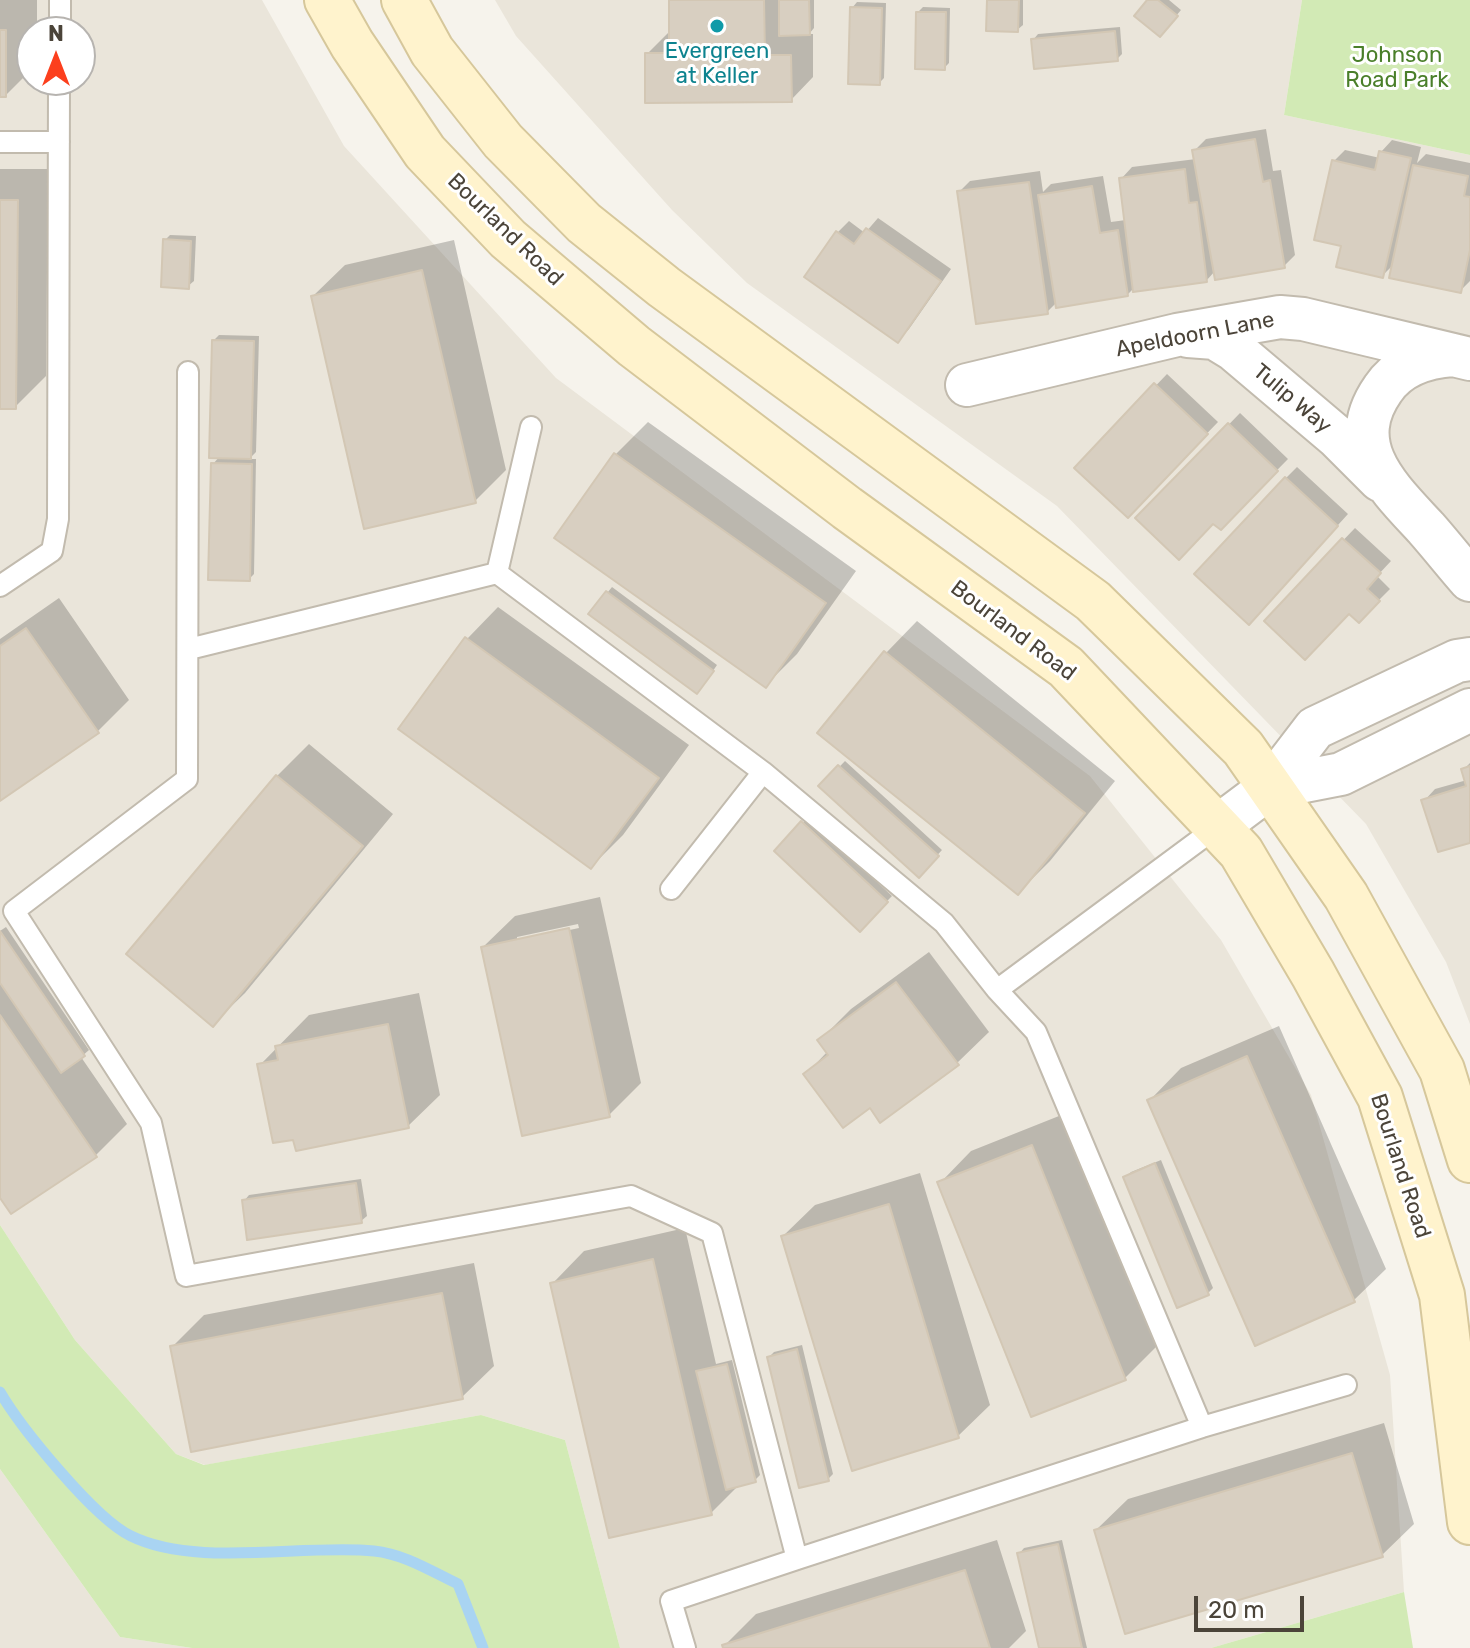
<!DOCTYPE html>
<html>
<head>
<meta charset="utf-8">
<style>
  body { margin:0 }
  #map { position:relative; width:1470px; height:1648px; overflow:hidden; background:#f6f3ec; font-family:Rubik,sans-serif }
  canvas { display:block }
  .north { position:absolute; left:16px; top:16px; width:80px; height:80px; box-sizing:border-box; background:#fff; border:2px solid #b7b4b0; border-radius:50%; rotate:0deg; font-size:22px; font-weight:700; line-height:32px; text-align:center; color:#4b4439 }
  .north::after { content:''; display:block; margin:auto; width:28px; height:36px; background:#fc3f1d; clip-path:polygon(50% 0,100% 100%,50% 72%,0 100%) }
  .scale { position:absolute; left:1194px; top:1596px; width:110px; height:36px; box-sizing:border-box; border:4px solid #4b4439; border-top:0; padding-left:10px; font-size:24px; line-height:28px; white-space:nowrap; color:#4b4439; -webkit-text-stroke:6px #fff; paint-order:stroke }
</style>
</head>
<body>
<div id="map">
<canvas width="1470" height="1648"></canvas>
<div class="north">N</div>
<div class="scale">20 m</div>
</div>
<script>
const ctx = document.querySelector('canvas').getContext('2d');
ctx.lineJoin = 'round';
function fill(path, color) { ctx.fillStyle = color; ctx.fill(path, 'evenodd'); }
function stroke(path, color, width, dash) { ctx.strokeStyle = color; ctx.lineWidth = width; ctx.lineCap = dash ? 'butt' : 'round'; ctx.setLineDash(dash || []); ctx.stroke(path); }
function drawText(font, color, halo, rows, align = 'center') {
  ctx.font = font + ' Rubik,sans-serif'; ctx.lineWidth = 6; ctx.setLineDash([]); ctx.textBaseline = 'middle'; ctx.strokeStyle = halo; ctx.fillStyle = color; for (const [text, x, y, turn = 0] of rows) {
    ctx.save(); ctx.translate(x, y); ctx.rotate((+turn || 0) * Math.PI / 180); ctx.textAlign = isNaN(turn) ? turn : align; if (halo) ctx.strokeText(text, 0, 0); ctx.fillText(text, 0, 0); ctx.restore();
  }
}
fill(new Path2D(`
  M0,0H262L344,146L556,378L1090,776L1221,940L1311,1095L1390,1375L1404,1592L1211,1648H620L565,1440L481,1415L205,1465L176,1454L75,1340L0,1225ZM32,32H80V80H32Z
  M495,0H1302L1284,115L1470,155V1024L1446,962L1366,824L1057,506L747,283L672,210L516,36Z
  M0,1469L120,1637L192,1648H0Z`), '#eae5da');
fill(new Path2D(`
  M1302,0H1470V155L1284,115Z
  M0,1225L75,1340L176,1454L204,1465L481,1415L565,1440L620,1648H192L120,1637L0,1469Z
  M1404,1592L1413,1648H1211Z`), '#d2eab5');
fill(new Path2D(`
  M0,0H37V32H32V69L6,95H0Z
  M671,0H814V28L809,34H813V77L791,100L647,54L670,31Z
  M989,0H1023V25L1017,30Z
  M1150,0H1169L1181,10L1165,29Z
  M857,2L886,3L884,78L879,83L852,8Z
  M923,7L950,8L949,63L944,68L918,12Z
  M1120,27L1122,54L1117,59L1033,40L1038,34Z
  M1266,129L1273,171L1281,170L1295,255L1284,266L1215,271L1206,281L1132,290L1127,295L1057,302L1047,312L959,192L970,181L1040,171L1043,192L1051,184L1103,176L1111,222L1126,220L1121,179L1132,167L1196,159L1194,151L1206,139Z
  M1392,140L1421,147L1417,163L1426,154L1470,163V281L1460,291L1393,265L1383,275L1343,245L1334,161L1345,150L1380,158L1381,152Z
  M0,169H48L46,376L15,407H0Z
  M878,218L951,269L909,329L898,341L806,277L838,232L849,221L865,233Z
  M170,235L196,236L194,281L188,286L165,240Z
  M454,240L506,470L475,501L313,296L345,265Z
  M219,335L259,336L256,452L249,459H256L254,574L249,579L213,464L220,456L214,340Z
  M1167,374L1218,422L1128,515L1077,468Z
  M1240,413L1288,459L1220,528L1214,521L1138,518Z
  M648,422L856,571L797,654L765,686L556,538L616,454Z
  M1297,467L1348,514L1260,611L1286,478Z
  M1355,528L1391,561L1377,576L1390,589L1359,620L1349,611L1266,621Z
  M612,587L717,665L702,687L591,613Z
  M59,598L129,700L98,731L0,799V639Z
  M498,607L689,745L623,835L591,867L467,639Z
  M917,621L1115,781L1050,861L1018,893L886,653Z
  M309,744L393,814L245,993L213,1024L129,954L277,776Z
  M845,761L942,850L919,875L821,786Z
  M1470,763V840L1424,801L1435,789L1467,780L1464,769Z
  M808,818L892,896L860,929L777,851Z
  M600,897L641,1083L609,1115L483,947L515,916ZM578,924L579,928L517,941V937Z
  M6,927L89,1050L81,1057L127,1124L96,1155L12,1212L0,1194V931Z
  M929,952L989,1032L957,1063L806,1074L828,1051L820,1040L851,1009Z
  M419,993L440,1095L408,1126L260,1065L309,1015Z
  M1279,1026L1386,1269L1354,1300L1150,1100L1181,1068Z
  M1064,1114L1157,1346L1125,1378L940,1183L971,1151Z
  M1161,1160L1213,1288L1208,1293L1126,1177L1131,1172Z
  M920,1173L990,1405L958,1436L783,1236L815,1205Z
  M361,1179L367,1216L361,1221L244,1201L249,1195Z
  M685,1228L716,1364L732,1360L760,1475L755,1480L740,1484L711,1513L553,1283L584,1251Z
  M474,1263L494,1366L462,1397L172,1347L204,1315Z
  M802,1345L833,1474L828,1479L769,1357L774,1352Z
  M1384,1423L1414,1524L1382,1555L1096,1530L1128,1499Z
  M997,1540L1026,1631L1009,1648H725L724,1646L756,1614Z
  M1062,1540L1087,1648H1041L1019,1554L1024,1548Z`), '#0003');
stroke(new Path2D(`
  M0,1392C21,1428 95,1519 131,1536C196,1568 301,1544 374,1551C404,1554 431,1571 458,1584L483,1648`), '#a9d4f2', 11);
const building = new Path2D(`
  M669,0H764L765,55H791L792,102L645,103V53H669Z
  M779,0H809L810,35L779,36Z
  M987,0H1019L1018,32L986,31Z
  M1147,0H1158L1178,16L1160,37L1134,16Z
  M850,7L882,8L880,85L848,84Z
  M916,12H946L945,70L915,69Z
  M0,30H6V97H0Z
  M1115,31L1118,61L1034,69L1031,39Z
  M1255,139L1263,182L1270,180L1285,268L1215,280L1192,150Z
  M1379,151L1411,158L1383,278L1336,267L1341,246L1314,240L1332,160L1375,170Z
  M1413,165L1468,176L1464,196L1470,197V250L1461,293L1389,278Z
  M1185,169L1189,203L1197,202L1207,282L1133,292L1119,178Z
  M1029,182L1048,314L976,324L957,191Z
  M1092,186L1100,233L1118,230L1128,296L1056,308L1038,195Z
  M0,200H18L16,409H0Z
  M866,228L941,281L898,343L804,277L836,231L854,244Z
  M163,239L191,241L189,289L161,287Z
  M422,270L476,503L364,529L311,296Z
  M212,340L254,341L251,459L209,458Z
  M1154,383L1208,434L1128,518L1074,468Z
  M1228,423L1278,471L1221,530L1213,524L1179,560L1135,518Z
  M614,453L826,603L766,688L554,538Z
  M211,463L252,464L250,581L208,580Z
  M1285,477L1338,526L1249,625L1194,574Z
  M1342,538L1381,573L1367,589L1380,601L1359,623L1349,614L1305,660L1264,621Z
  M606,591L714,671L697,694L588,614Z
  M26,628L99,733L0,801V646Z
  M465,637L659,778L591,869L398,729Z
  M884,651L1085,813L1018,895L817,733Z
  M838,765L939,856L919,878L818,786Z
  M1470,766V843L1438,852L1421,800L1466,786L1461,769Z
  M276,775L363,846L213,1027L126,954Z
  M801,821L888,902L860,932L774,851Z
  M569,928L610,1117L522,1136L481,947Z
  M0,931L85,1056L61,1073L0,983Z
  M896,982L959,1065L880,1123L870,1108L843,1128L803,1074L828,1055L817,1040Z
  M0,1015L97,1157L11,1214L0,1198Z
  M388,1024L409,1128L296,1151L293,1140L273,1143L257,1064L278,1060L275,1046Z
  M1247,1056L1355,1302L1255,1346L1147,1100Z
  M1032,1145L1126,1380L1031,1417L937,1182Z
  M1155,1163L1209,1295L1177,1308L1123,1177Z
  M356,1183L362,1223L247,1240L242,1200Z
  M889,1204L959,1438L852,1471L781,1236Z
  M653,1259L712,1515L609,1538L550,1283Z
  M442,1293L463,1399L191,1452L170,1346Z
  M797,1349L829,1481L799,1488L767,1357Z
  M727,1364L756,1482L726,1490L696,1371Z
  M1352,1453L1383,1557L1125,1634L1094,1530Z
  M1058,1544L1082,1648H1039L1017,1553Z
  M965,1570L990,1648H723L722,1645Z`);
fill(building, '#d8cfc1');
stroke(building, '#d3c7b4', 2);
const lane = new Path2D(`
  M60,32V0
  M0,142H59
  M188,372L187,779L14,911L151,1123L186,1276L631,1196L712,1233L797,1559L1202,1427L1036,1032L997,990L1217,827
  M497,573L531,427
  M0,586L52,551L58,519L59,80
  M189,649L497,573L763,772L944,923L997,990
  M671,889L763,772
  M1202,1427L1346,1385
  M685,1648L671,1601L797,1559`);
const street = new Path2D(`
  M1188,336L1215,338L1233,349L1337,437L1380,480
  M1453,355C1425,357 1399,365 1383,389C1343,446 1389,488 1426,528C1441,545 1455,563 1470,580
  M967,385L1177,335L1280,317L1303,319L1470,359
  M1269,788L1341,774L1470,710
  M1217,827L1269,788L1315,728L1457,661L1470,659`);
const secondary = new Path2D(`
  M327,0L352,44L425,152L508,239L634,346L847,508L1066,667L1241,852L1313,974L1380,1097L1442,1295L1470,1522
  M404,0L432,51L503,141L584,223L664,287L1093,601L1243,748L1346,896L1442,1070L1470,1160`);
stroke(lane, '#c2bbae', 24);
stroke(street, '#c2bbae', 46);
stroke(secondary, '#d6c79b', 48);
stroke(lane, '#fff', 20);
stroke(street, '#fff', 42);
stroke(secondary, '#fff3cd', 44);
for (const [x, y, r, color] of [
  [717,26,8,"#0f9aa8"]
]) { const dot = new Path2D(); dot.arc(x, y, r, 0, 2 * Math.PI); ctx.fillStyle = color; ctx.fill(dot); stroke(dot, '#fff', 3); }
drawText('22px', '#0d838f', '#fff', [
  ["Evergreen",717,52],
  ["at Keller",717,77]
]);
drawText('22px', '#4a7f2a', '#fff', [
  ["Johnson",1397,56],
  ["Road Park",1397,81]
]);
drawText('22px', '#4b4439', '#fff', [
  ["Bourland Road",505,230,44],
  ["Apeldoorn Lane",1195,335,-11],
  ["Tulip Way",1292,399,40],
  ["Bourland Road",1013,631,37],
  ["Bourland Road",1400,1166,72]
]);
</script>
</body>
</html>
